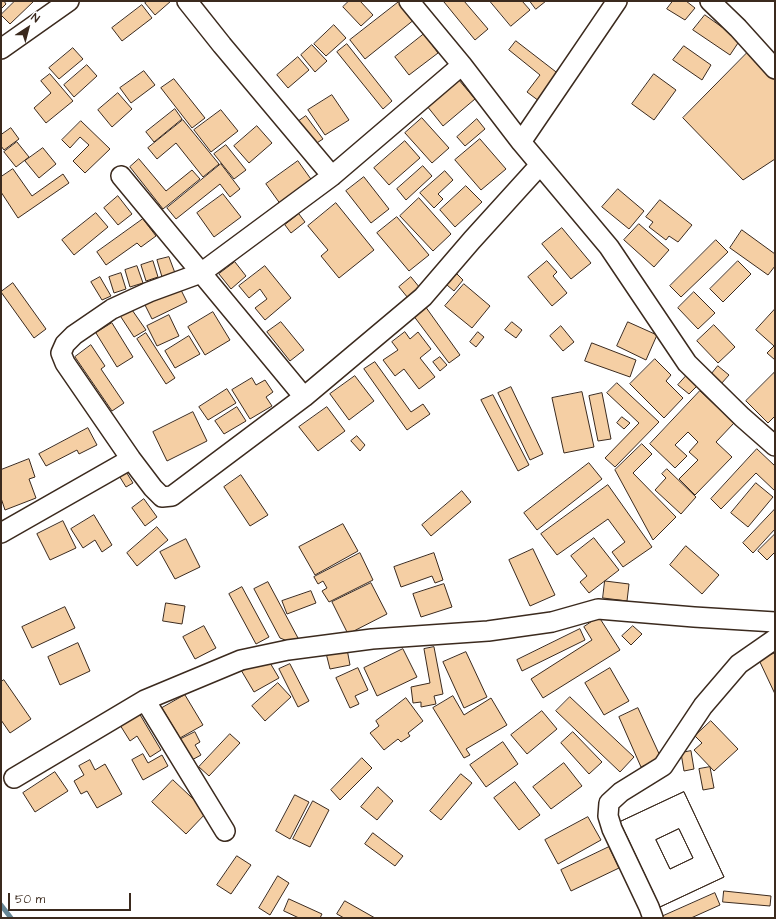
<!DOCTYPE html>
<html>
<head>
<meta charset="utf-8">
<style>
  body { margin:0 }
  #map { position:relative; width:776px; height:919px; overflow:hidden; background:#fff; font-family:"Architects Daughter",sans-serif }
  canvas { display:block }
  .frame { position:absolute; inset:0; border:2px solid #3b2a1e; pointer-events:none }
  .north { position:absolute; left:8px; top:8px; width:40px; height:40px; -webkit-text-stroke:3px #fff; paint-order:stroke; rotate:36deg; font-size:11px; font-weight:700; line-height:16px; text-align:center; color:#3b2a1e }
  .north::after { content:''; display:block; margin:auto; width:14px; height:18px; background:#3b2a1e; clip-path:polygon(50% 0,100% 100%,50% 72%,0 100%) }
  .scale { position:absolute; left:8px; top:893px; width:123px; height:18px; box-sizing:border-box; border:2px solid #3b2a1e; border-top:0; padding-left:5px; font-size:12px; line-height:14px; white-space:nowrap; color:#3b2a1e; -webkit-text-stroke:3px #fff; paint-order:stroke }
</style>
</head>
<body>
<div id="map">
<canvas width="776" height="919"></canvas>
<div class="frame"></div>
<div class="north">N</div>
<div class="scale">50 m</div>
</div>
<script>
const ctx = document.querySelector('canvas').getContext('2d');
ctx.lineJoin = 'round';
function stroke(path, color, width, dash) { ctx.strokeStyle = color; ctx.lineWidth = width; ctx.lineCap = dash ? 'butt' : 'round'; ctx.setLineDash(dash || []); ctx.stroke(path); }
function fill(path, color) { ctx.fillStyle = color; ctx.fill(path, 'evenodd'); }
stroke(new Path2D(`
  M1,905L11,918`), '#668694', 5);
const building = new Path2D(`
  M1,1H4L6,4L1,9Z
  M15,1H34L10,24L1,15Z
  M148,1H171L155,15L145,3Z
  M349,1H360L373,15L361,26L343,7Z
  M400,1L415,19L365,59L350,40Z
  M446,1H464L488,29L475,40L444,2Z
  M490,1H522L530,10L511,26Z
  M530,1H546L536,9Z
  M673,1H686L695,8L685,20L667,9Z
  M142,5L152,18L122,41L112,28Z
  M705,15L740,40L730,55L693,30Z
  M334,25L346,38L326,56L314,44Z
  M424,34L438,53L409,75L395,57Z
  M516,41L560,75L539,101L527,92L540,75L509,50Z
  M347,44L392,101L383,109L337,52Z
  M312,45L327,61L315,72L301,55Z
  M684,46L711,65L702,80L673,60Z
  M73,48L83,59L59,79L49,68Z
  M751,49L775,79V159L743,180L683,118Z
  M298,57L309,70L288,88L277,75Z
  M87,65L97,76L74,97L64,85Z
  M144,71L155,85L131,103L120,88Z
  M50,74L73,101L46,123L34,108L51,93L41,81Z
  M654,74L676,90L654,120L632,104Z
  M174,79L205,118L192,128L161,88Z
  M458,79L475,99L443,126L427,106Z
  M118,93L132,109L112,127L98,110Z
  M332,95L349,120L325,135L308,110Z
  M175,109L182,119L154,142L146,132Z
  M221,110L238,131L211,152L194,130Z
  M306,116L323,139L312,146L296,123Z
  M422,118L449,148L432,163L405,133Z
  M477,119L485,129L465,146L457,137Z
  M183,120L219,164L203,177L176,143L157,159L148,148Z
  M81,121L110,149L85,173L73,161L89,145L80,137L70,148L62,140Z
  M257,126L272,143L249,163L234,146Z
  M11,128L19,139L4,150L1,146V135Z
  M480,139L506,169L481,190L455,160Z
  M405,141L420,158L389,185L374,168Z
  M17,142L29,157L16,167L4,152Z
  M226,145L246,170L234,179L214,154Z
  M43,148L56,164L39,178L25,161Z
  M139,159L166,191L192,170L200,179L163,209L130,167Z
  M298,161L313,182L281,205L266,184Z
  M221,164L240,189L230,197L220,184L176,219L167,208Z
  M423,166L432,176L406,200L397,189Z
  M13,169L32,196L63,174L69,183L18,218L1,192V177Z
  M445,171L453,180L438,194L443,199L434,208L420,193Z
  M364,177L389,209L371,223L346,191Z
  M466,186L482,202L455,227L440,210Z
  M618,189L644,211L629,229L602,207Z
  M223,194L241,217L214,237L197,213Z
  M118,196L132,214L118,225L104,208Z
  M419,198L451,234L433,251L400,216Z
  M660,200L692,225L678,242L669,236L666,240L649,227L653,222L646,217Z
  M336,203L374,250L339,278L321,256L328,250L308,226Z
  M96,213L108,227L74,255L62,240Z
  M299,214L305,222L291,233L285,225Z
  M397,217L429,255L409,271L377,233Z
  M143,219L156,236L141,247L137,243L106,265L97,252Z
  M639,224L669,250L654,267L624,240Z
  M562,228L591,263L571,279L542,244Z
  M742,230L775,254V266L768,275L730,248Z
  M716,240L728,252L681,297L670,286Z
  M169,257L175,273L162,277L157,260Z
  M153,261L158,277L146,281L141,265Z
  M547,261L557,272L553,276L567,293L552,306L528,277Z
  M738,261L751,274L723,302L710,289Z
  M235,262L246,276L231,289L219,274Z
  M137,266L143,283L130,287L125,270Z
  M265,266L291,298L265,320L255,308L267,299L260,289L249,298L239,286Z
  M121,273L126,289L114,293L109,277Z
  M457,274L463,280L454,291L447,285Z
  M100,277L111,296L102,300L91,282Z
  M411,277L420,288L408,298L399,287Z
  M13,283L46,329L34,338L1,292Z
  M464,284L490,306L472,328L445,306Z
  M180,288L187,302L152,319L145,305Z
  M694,292L715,313L698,329L678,308Z
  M425,306L460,355L449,363L413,315Z
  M130,307L146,330L134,337L119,314Z
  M775,309V360L767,353L774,346L756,330Z
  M213,312L230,340L205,355L188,327Z
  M169,315L179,336L157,346L147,326Z
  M281,322L304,350L290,361L267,332Z
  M512,322L522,330L516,338L505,330Z
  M628,322L657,335L646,360L617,346Z
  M112,323L133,357L117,367L96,333Z
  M714,325L735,347L718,363L697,341Z
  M561,326L574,342L563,351L550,336Z
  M405,332L410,339L418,332L431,349L420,358L435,377L419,389L404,369L395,376L383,360L398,350L392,342Z
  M478,332L484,337L476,347L470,342Z
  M146,333L175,378L166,384L137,339Z
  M189,336L200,354L175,368L165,351Z
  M592,343L636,360L630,377L585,361Z
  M91,345L105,366L101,369L124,403L112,411L75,357Z
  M440,357L447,365L440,371L433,362Z
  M655,359L671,375L666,381L683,398L664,418L630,384Z
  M375,362L411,412L423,404L430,414L407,430L364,369Z
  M718,366L729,375L721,384L710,376Z
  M774,373L775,375V416L768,423L746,401Z
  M687,375L698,385L689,394L678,385Z
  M355,376L374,401L349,420L330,394Z
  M252,378L256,385L265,380L273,392L266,397L272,406L250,419L232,390Z
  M617,383L659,422L615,467L605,458L639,423L607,393Z
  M511,387L543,454L530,460L498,393Z
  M227,389L236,403L208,420L199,407Z
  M700,391L734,423L716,442L732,457L695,495L679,479L698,460L689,452L698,442L688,432L675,445L687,456L675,468L650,444Z
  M582,392L594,447L564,453L552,398Z
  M602,393L611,439L598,441L589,396Z
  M493,395L529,465L518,471L481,400Z
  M237,407L246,421L224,434L215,421Z
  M327,407L345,431L318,451L299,427Z
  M193,412L207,441L167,461L153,432Z
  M622,417L630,423L624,429L617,423Z
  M88,428L97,445L79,454L77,450L46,466L39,454Z
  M357,436L365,445L360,451L351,441Z
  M642,444L652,454L633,473L676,517L653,540L615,470Z
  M757,449L775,466V491L756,473L721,509L711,499Z
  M29,459L35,477L29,479L36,498L5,510L1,498V470Z
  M589,463L602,479L537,530L524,513Z
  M667,469L696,497L681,514L655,490L666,478L662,474Z
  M125,470L133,483L126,487L118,474Z
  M241,475L268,515L250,526L224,487Z
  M756,483L773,497L748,527L731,513Z
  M608,485L652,547L623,567L612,552L625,542L608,519L557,555L541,534Z
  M462,491L471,502L431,536L422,525Z
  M144,499L157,517L145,526L132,508Z
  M775,509V529L753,553L743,543Z
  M94,515L112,545L102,552L95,540L83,548L71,529Z
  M63,521L76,548L50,560L37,534Z
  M343,524L358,551L315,575L299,547Z
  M157,527L168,540L137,566L127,553Z
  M775,534V552L767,560L758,551Z
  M594,538L619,570L589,593L580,582L587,576L571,556Z
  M186,539L200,567L175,579L160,552Z
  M686,546L719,575L702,594L670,565Z
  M533,549L555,595L530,606L509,560Z
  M360,553L373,580L329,602L322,591L327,588L323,581L318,584L314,577Z
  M434,553L443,580L435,583L432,576L401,587L394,567Z
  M605,581L629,584L627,601L603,598Z
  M268,582L298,638L290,642L280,638L254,589Z
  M371,583L387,614L348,634L332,602Z
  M444,584L452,607L421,617L413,594Z
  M242,587L269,637L256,644L229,594Z
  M311,591L316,603L287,614L282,601Z
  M166,603L185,606L182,624L163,621Z
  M65,607L75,628L32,648L22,627Z
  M599,617L620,650L543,698L531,679L592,640L584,627Z
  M204,626L216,648L195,659L183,637Z
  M633,626L642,634L631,645L622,636Z
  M580,629L585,640L522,671L517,660Z
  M78,643L90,671L60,685L48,657Z
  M434,647L443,694L434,696L436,704L421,707V702L413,703L411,687L430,683L424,649Z
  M347,649L350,665L330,669L326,653Z
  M403,649L417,677L377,696L364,668Z
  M466,652L487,697L464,708L443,662Z
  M775,653V694L759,660Z
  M266,656L279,678L254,692L241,670Z
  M290,664L309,701L298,707L279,669Z
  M358,668L368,690L355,696L359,704L350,708L336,678Z
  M610,668L629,701L604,715L585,683Z
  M4,680L31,719L10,733L1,720V682Z
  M278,683L291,697L265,721L252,706Z
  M185,695L203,725L180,738L162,708Z
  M453,696L464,715L491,698L507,725L466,749L470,755L464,758L433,708Z
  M570,697L634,757L620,772L556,711Z
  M406,698L423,721L408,733L410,736L401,742L398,739L384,750L370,733L379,726L376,721Z
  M638,708L661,758L641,767L619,717Z
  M542,711L557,729L527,754L511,735Z
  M139,713L161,750L150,757L137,736L130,741L120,725Z
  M711,721L738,749L714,771L694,750L702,743L695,736Z
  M195,732L200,742L195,745L201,755L190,761L179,740Z
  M573,732L602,762L589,774L561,743Z
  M230,734L240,743L209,776L199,767Z
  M503,742L518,764L486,787L470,765Z
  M691,751L694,769L684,771L681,753Z
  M143,754L148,763L162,755L168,766L143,780L132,760Z
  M362,758L372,768L340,800L331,790Z
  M90,760L95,770L105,764L122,794L97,808L87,791L81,794L74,781L84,775L79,766Z
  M564,763L582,786L551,809L533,787Z
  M710,767L714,788L703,790L699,769Z
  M55,772L68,791L35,812L23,793Z
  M461,774L472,783L441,820L430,811Z
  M173,780L207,812L186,834L152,802Z
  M515,782L540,815L519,830L494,798Z
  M378,787L393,801L377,820L361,807Z
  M684,792L724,877L660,907L620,822ZM679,829L693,858L670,869L656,840Z
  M684,792L724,877L660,907L620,822Z
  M295,795L309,802L290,839L276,831Z
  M313,801L329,810L310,847L293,839Z
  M588,817L601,840L558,864L545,840Z
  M679,829L693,858L670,869L656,840Z
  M373,833L403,856L395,866L365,844Z
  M609,847L619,868L571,891L561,870Z
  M237,856L251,865L231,894L217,885Z
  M278,876L289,883L270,915L259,908Z
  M724,891L771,896L770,906L723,902Z
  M715,893L720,905L691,918H662L661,917Z
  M289,899L322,914L320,918H299L284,911Z
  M345,901L375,918H344L337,914Z`);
fill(building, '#f5cfa4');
stroke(building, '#3b2a1e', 1);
const street = new Path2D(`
  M187,1L222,45L332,176
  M409,1L462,65L521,142L609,247L687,363L742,417L775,446
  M710,1L738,28L775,69
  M1,49L69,1
  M462,65L332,176L201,273L149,292L112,309L74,335L65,344L61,353L65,363L131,459L153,488L162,497L172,496L304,397L423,297L472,240L540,165
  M521,142L617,1
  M121,176L304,397
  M1,533L131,459
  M145,700L225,831
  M14,778L145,700L241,660L288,650L372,639L488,631L552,622L598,609L694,617L775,622
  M653,918L649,907L612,829L608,816L609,803L621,792L663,766L703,706L739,664L775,639`);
stroke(street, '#3b2a1e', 22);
stroke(street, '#fff', 19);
</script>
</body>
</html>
